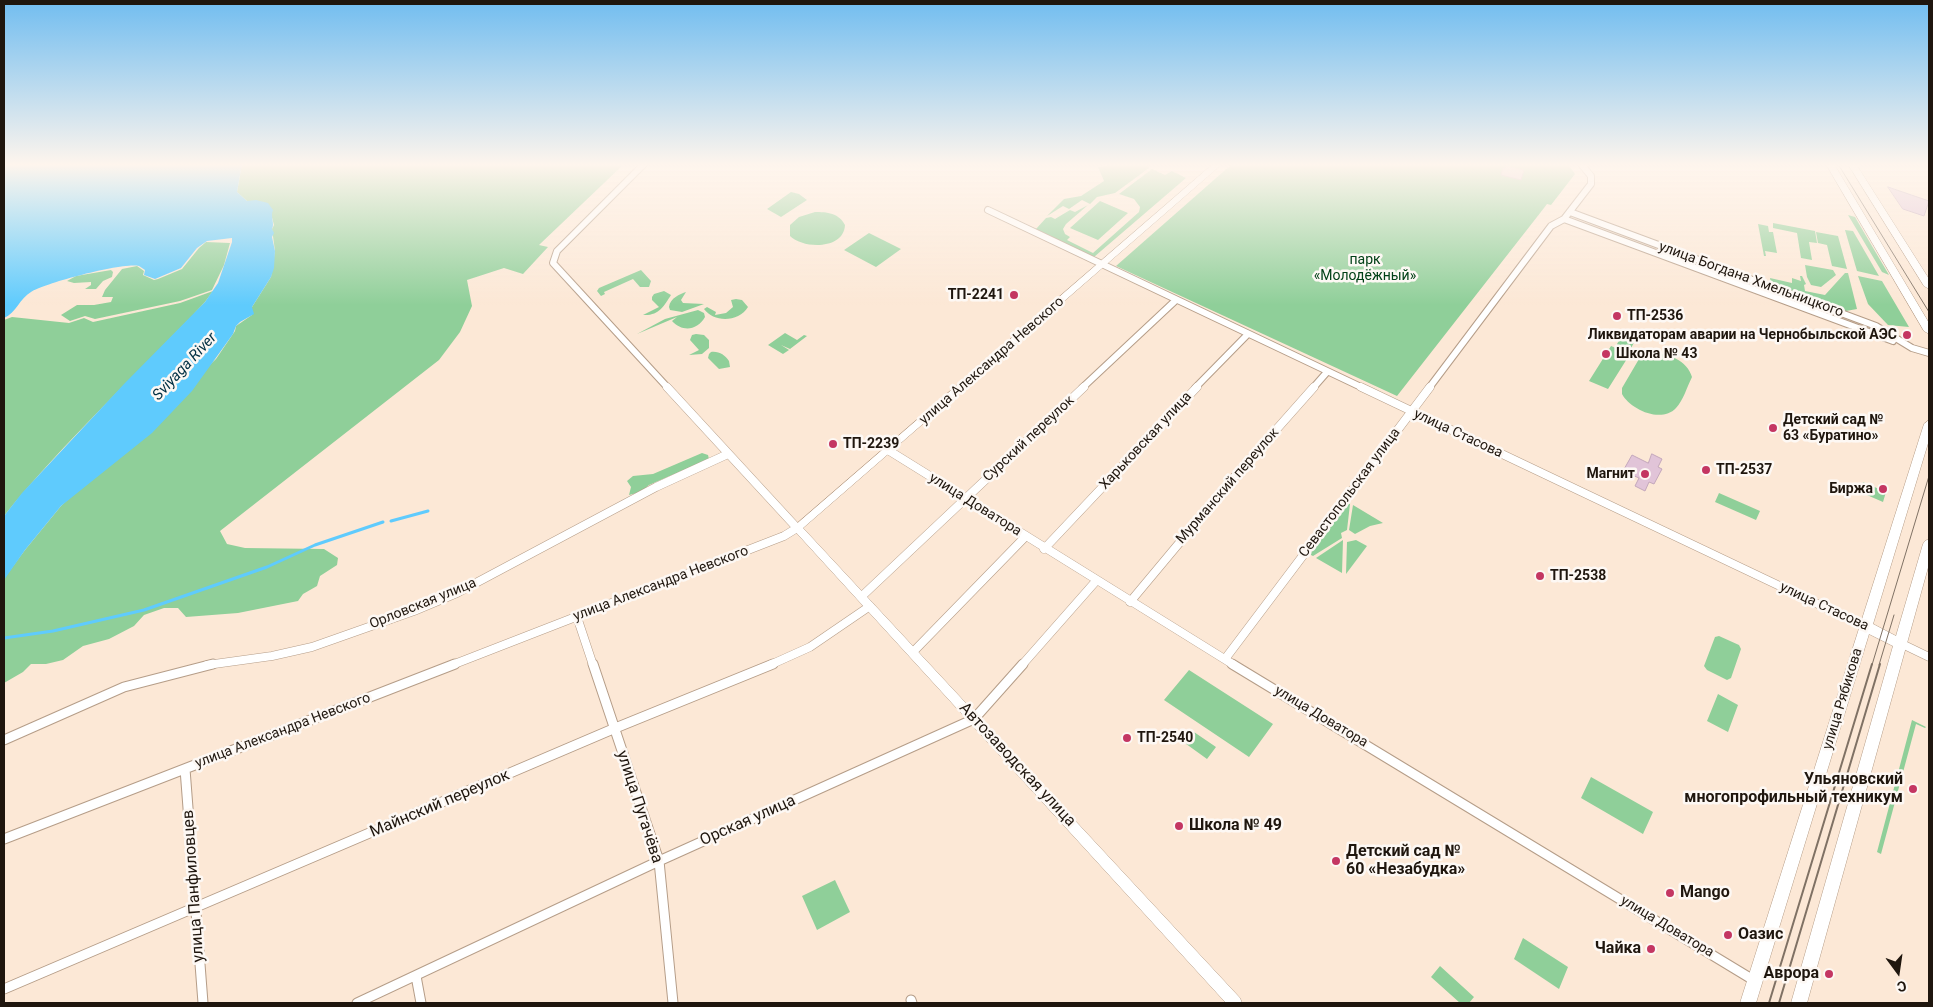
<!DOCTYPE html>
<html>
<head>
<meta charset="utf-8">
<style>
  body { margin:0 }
  #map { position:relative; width:1933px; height:1007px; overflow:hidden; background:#fce8d6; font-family:Roboto,sans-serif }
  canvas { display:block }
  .frame { position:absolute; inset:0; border:5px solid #1f160e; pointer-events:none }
  .north { position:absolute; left:1873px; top:947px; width:50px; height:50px; -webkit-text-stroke:4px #fdf8f4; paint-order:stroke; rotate:166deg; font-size:14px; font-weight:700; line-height:20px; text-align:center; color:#1f160e }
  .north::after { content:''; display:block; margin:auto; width:18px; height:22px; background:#1f160e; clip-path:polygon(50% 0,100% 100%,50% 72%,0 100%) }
</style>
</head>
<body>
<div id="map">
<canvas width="1933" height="1007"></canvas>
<div class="frame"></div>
<div class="north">С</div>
</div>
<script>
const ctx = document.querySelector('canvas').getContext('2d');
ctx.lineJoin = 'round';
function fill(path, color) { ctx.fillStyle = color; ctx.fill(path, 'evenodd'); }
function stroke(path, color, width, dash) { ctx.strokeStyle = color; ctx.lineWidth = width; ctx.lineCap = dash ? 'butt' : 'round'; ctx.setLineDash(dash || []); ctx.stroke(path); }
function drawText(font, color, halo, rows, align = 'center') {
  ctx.font = font + ' Roboto,sans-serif'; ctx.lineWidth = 5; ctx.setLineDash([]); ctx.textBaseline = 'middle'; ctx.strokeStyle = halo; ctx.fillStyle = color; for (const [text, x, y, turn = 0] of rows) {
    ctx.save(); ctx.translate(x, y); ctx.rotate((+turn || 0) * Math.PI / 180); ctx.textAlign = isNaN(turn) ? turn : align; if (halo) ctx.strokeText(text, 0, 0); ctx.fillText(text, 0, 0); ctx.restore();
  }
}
fill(new Path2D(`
  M242,164H624L539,245L548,247L523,274L504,268L467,280L472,306L460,332L439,360L220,531L227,544L245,548L324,549L338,558L337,565L320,576L317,586L303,594L298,601L238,613L186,617L178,608H164L144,615L134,626L109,639L83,646L63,660L46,664H31L23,672L4,683V580L5,577L25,550L61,506L216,359L235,331L236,326L252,315V307L271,277L275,251L272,229L274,225L271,214L258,202L247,201L237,192Z
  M1114,164H1147L1149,168L1115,193L1097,197L1090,204L1082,200L1069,209L1063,206L1047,216L1064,199L1081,196L1104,181L1098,167Z
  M1232,164H1568L1575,174L1551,205L1547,204L1544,208L1397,396L1116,266Z
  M1152,169L1165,175L1172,171L1186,178L1094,257L1036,229L1046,218L1051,217L1055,219L1070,210L1075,212L1088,205L1066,224L1063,229L1065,234L1070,237L1067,240L1093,253L1139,212L1140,207L1134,199L1119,194Z
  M791,192L799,194L807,200L781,217L767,209Z
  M1100,201L1128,213L1098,240L1070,228Z
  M815,212C827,212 839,213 845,225C844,250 803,249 790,236V225L799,217Z
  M1848,215L1855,217L1889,275L1882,272Z
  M1773,223L1815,231L1817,243L1809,242L1812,260L1801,258L1797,233L1773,228Z
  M1758,224L1768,226L1769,232H1773L1777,253L1765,251L1766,256H1764Z
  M1845,230L1853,231L1879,276L1857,271Z
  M1816,232L1838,236L1847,269L1832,266L1827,245L1818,243Z
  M869,233L901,249L876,267L844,250Z
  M206,242L230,243L224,265L212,290L180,301L95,319L85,316L70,321L61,315L77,305H94L111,302L113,297H102L105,290L122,269L137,266L144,271L143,275L154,280L158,279L182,269L199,248Z
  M1805,265L1833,270L1836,275L1821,287L1811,285L1807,277Z
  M111,270L113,272L112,277L103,281L96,289H85L91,285V282L74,283L67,281L76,276Z
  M641,270L651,281L649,287H640L633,279L604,292L605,294L601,296L597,291L599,288Z
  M1845,273H1848L1857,309L1846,311L1771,283L1770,278L1792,283V278L1801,281L1800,276H1802L1806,284L1804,285L1805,291L1825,295Z
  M1858,276L1882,281L1909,327L1888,325L1868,304Z
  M213,291L205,302C138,374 65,440 4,516V320L12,317L69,323L84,318L93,322L180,303Z
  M664,291L671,295C664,306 659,316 643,315L659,307L652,300V297L654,294Z
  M686,292L681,300L683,303L704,304L682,312L670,310L669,307C670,298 680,294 686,292Z
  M736,299L742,300L748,307C739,322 714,323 704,309L707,307L716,312L715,315L726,313L733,307L731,300Z
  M698,310L704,313L705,317C697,331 682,332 672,321L677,317L637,334L665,319Z
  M1624,332L1634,334L1637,337L1630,350L1619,348L1617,344Z
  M785,333L797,340L804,335L807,336L790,349L781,345L789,350L783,354L768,345Z
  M696,334L704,335L709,340V348L702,354L689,355L699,350L690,340L692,335Z
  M1611,346L1630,354L1608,389L1589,381Z
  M711,352C719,351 725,355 729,361L730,367L719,369L708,358L709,354Z
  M1648,353C1665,352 1687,359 1692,377C1687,387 1683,401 1676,408C1661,424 1630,409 1622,394V388L1639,359Z
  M702,453L708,455L709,459L649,485L641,492L629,495L631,487L627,481L633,476L653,474Z
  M1863,482L1886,492L1883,502L1860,492Z
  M1719,493L1760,511L1756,520L1715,502Z
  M1347,502L1350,504L1347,530L1341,533L1342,538L1313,556L1309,554Z
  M1353,505L1383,523L1370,526L1355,534L1349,530Z
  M1343,540L1342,573L1316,558Z
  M1356,540L1367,546L1346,574L1347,542Z
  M1719,636L1739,645L1741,649L1731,678L1727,680L1707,670L1704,666L1715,637Z
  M1189,670L1273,724L1249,757L1164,700Z
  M1718,694L1738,705L1728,732L1707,721Z
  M1912,720L1926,727L1925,728L1916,724L1881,854L1877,852Z
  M1191,730L1216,747L1207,759L1182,741Z
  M1591,777L1653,812L1643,834L1581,798Z
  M835,880L850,912L817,930L802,896Z
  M1523,938L1568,967L1559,989L1514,959Z
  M1440,966L1474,997L1469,1003H1460L1431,977Z`), '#8fcf99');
fill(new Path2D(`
  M4,164H242L237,192L247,201L256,200L268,203L273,210C270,217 275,223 272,229L274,233L272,237L275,251L274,268L271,277L252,307L254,314L240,322L236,326L233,334L192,391L152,433L61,506L25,550L4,580V516L22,493L124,384L205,302L218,283L232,242V238L207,241L197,248L181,268L155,279L144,275L145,270C143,269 141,267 139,266C123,262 45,283 31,292C20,298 16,313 4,318Z`), '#5fcbfd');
stroke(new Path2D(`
  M391,521L428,511
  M4,638L53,631L144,610L267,567L315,545L383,522`), '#5fcbfd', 3);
const building = new Path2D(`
  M1506,166L1524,170L1521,180L1501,175L1503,168H1505Z
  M1888,187L1929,201L1924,216L1903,209Z
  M1652,454L1662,459L1658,467L1662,469L1654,484L1649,482L1645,491L1635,486L1639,478L1623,471L1632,455L1648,463Z`);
fill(building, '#e1c4d8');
stroke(building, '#c3a7bb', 1);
const streetFar2 = new Path2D(`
  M644,164L557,251L553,263L668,388
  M988,210L1363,388
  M1570,212L1876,326L1912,348L1929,353
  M1564,219L1893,341
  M1082,388L1176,300
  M1195,388L1248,334
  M1313,388L1327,372
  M1429,388L1551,226L1564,219L1591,184V176L1581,164`);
const streetFar1 = new Path2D(`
  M1361,387L1866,627
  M888,450L1234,665
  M1044,549L1197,387
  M861,597L1084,387
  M1130,602L1236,475L1314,387
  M577,617L593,665
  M1900,643L1929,657
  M913,652L1025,537
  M1225,659L1430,387
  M207,665L272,656L312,647L414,611L457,593L656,487L728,454
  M452,665L784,536L797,528L667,387
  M770,665L810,647L870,606
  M1022,665L1096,581`);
const street = new Path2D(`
  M593,664L659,861L673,1003
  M1232,664L1755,981
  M4,740L124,687L213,664
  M185,769L203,1003
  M4,839L455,664
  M416,976L421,1003
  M4,989L613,729L773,664
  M911,1000L912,1003
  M357,1003L659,861L974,719L1023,664`);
const secondary = new Path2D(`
  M1213,164H1222L803,528L1240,998L1242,1003H1226L792,528Z`);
const primary = new Path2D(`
  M1826,164H1834L1929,323V334L1924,331Z
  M1848,164H1856L1929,279V289L1924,286Z
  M1929,420V440L1873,624L1896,636L1923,544L1925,541L1929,539V564L1807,1003H1791L1893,646L1869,634L1756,1003H1740L1924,424Z`);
stroke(streetFar2, '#b59d88', 8);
stroke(streetFar1, '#b59d88', 9);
stroke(street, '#b59d88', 11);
stroke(secondary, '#b59d88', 1);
stroke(primary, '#b59d88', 1);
stroke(streetFar2, '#fff', 6);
stroke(streetFar1, '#fff', 8);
stroke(street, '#fff', 9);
fill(secondary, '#fff');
fill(primary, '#fff');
stroke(new Path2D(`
  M1838,164L1929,312
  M1872,665L1929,476
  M1879,665L1894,615`), '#7f7164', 1);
stroke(new Path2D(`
  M1769,1003L1872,664
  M1779,1003L1880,664`), '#7f7164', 2);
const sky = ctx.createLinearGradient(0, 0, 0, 305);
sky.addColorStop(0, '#71bdf0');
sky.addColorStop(0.54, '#fef5ed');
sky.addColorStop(1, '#fef5ed00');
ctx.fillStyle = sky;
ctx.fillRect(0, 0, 1933, 305);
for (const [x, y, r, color] of [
  [1014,295,5,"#c43662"],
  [1617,316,5,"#c43662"],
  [1907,335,5,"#c43662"],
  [1606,354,5,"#c43662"],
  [1773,428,5,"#c43662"],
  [833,444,5,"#c43662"],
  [1706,470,5,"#c43662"],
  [1645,474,5,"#c43662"],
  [1883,489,5,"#c43662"],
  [1540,576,5,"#c43662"],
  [1127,738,5,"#c43662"],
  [1913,789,5,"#c43662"],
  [1179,826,5,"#c43662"],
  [1336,861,5,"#c43662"],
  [1670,893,5,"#c43662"],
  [1728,935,5,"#c43662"],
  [1651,949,5,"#c43662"],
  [1829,974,5,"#c43662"]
]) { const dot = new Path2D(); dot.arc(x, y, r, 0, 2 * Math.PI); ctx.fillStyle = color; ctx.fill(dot); stroke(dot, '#fdf8f4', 2); }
drawText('14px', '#014016', '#fdf8f4', [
  ["парк",1365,260],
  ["«Молодёжный»",1365,276]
]);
drawText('14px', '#1f160e', '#fdf8f4', [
  ["улица Богдана Хмельницкого",1751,280,20],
  ["улица Александра Невского",992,361,-41],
  ["улица Стасова",1458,434,25],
  ["Сурский переулок",1029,439,-43],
  ["Харьковская улица",1146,441,-47],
  ["Мурманский переулок",1228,486,-49],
  ["Севастопольская улица",1350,493,-53],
  ["улица Доватора",975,505,32],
  ["улица Александра Невского",661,584,-21],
  ["Орловская улица",423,604,-22],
  ["улица Стасова",1824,607,25],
  ["улица Рябикова",1843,699,-73],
  ["улица Доватора",1321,717,31],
  ["улица Александра Невского",283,731,-21],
  ["улица Доватора",1667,927,31]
]);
drawText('bold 14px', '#1f160e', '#fdf8f4', [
  ["ТП-2241",1004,295,"right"],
  ["ТП-2536",1627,316],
  ["Ликвидаторам аварии на Чернобыльской АЭС",1897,335,"right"],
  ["Школа № 43",1616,354],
  ["Детский сад №",1783,420],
  ["63 «Буратино»",1783,436],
  ["ТП-2239",843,444],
  ["ТП-2537",1716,470],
  ["Магнит",1635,474,"right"],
  ["Биржа",1873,489,"right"],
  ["ТП-2538",1550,576],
  ["ТП-2540",1137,738]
], 'left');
drawText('italic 15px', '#002f43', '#fdf8f4', [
  ["Sviyaga River",185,367,-47]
]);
drawText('16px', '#1f160e', '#fdf8f4', [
  ["Автозаводская улица",1017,765,47],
  ["Майнский переулок",440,804,-23],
  ["улица Пугачёва",639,807,72],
  ["Орская улица",748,821,-24],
  ["улица Панфиловцев",194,886,-94]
]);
drawText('bold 16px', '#1f160e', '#fdf8f4', [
  ["Ульяновский",1903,780,"right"],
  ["многопрофильный техникум",1903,798,"right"],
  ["Школа № 49",1189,826],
  ["Детский сад №",1346,852],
  ["60 «Незабудка»",1346,870],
  ["Mango",1680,893],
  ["Оазис",1738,935],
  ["Чайка",1641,949,"right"],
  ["Аврора",1819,974,"right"]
], 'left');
</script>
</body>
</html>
